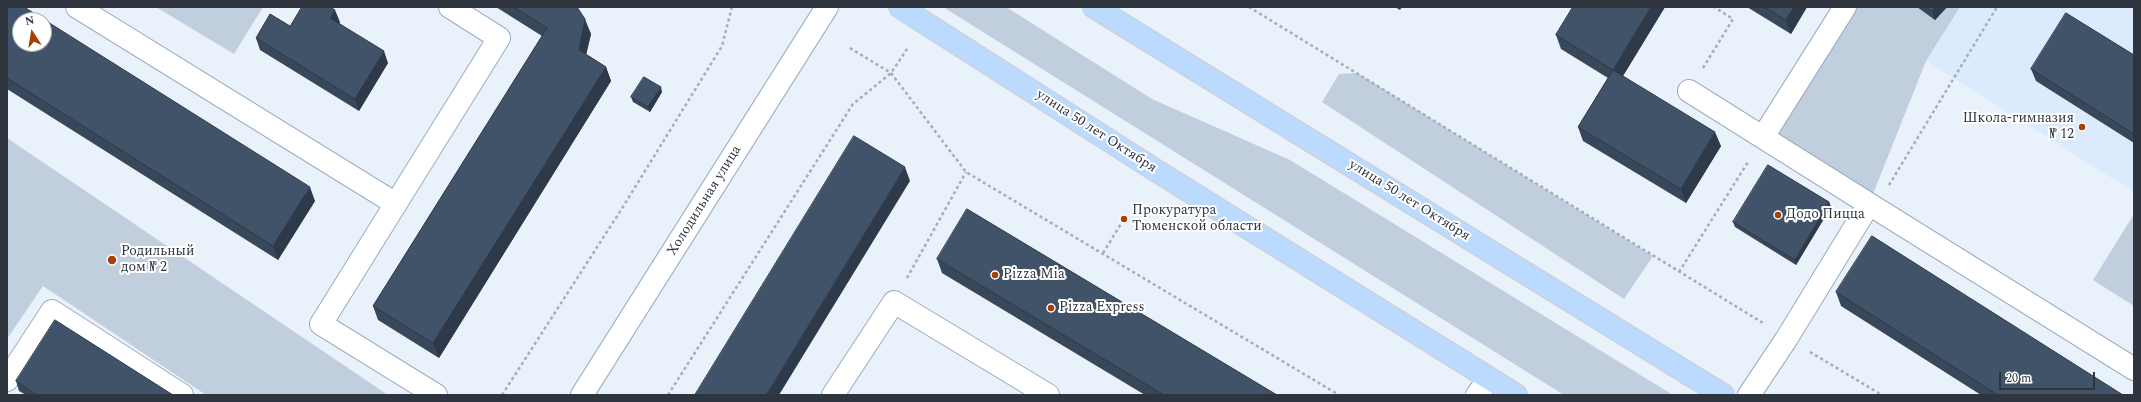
<!DOCTYPE html>
<html>
<head>
<meta charset="utf-8">
<style>
  body { margin:0 }
  #map { position:relative; width:2141px; height:402px; overflow:hidden; background:#e9f1fb; font-family:Spectral,serif }
  canvas { display:block }
  .frame { position:absolute; inset:0; border:8px solid #2e353f; pointer-events:none }
  .north { position:absolute; left:12px; top:12px; width:40px; height:40px; box-sizing:border-box; background:#fff; border:1px solid #abaeb2; border-radius:50%; rotate:348deg; font-size:11px; font-weight:700; line-height:16px; text-align:center; color:#2e353f }
  .north::after { content:''; display:block; margin:auto; width:14px; height:18px; background:#a54108; clip-path:polygon(50% 0,100% 100%,50% 72%,0 100%) }
  .scale { position:absolute; left:1999px; top:372px; width:96px; height:18px; box-sizing:border-box; border:2px solid #2e353f; border-top:0; padding-left:5px; font-size:12px; line-height:14px; white-space:nowrap; color:#2e353f; -webkit-text-stroke:3px #fff; paint-order:stroke }
</style>
</head>
<body>
<div id="map">
<canvas width="2141" height="402"></canvas>
<div class="frame"></div>
<div class="north">N</div>
<div class="scale">20 m</div>
</div>
<script>
const ctx = document.querySelector('canvas').getContext('2d');
ctx.lineJoin = 'round';
function fill(path, color) { ctx.fillStyle = color; ctx.fill(path, 'evenodd'); }
function stroke(path, color, width, dash) { ctx.strokeStyle = color; ctx.lineWidth = width; ctx.lineCap = dash ? 'butt' : 'round'; ctx.setLineDash(dash || []); ctx.stroke(path); }
function drawText(font, color, halo, rows, align = 'center') {
  ctx.font = font + ' Spectral,serif'; ctx.lineWidth = 4; ctx.setLineDash([]); ctx.textBaseline = 'middle'; ctx.strokeStyle = halo; ctx.fillStyle = color; for (const [text, x, y, turn = 0] of rows) {
    ctx.save(); ctx.translate(x, y); ctx.rotate((+turn || 0) * Math.PI / 180); ctx.textAlign = isNaN(turn) ? turn : align; if (halo) ctx.strokeText(text, 0, 0); ctx.fillText(text, 0, 0); ctx.restore();
  }
}
fill(new Path2D(`
  M1960,7H2134V192L1926,61Z`), '#dceafd');
fill(new Path2D(`
  M156,7H263L234,54Z
  M943,7H1006L1152,99L1290,160L1673,395H1564Z
  M1845,7H1960L1926,61L1869,204L1763,137Z
  M1357,73L1653,256L1624,299L1322,102L1339,74Z
  M7,138L388,395H206L43,286L7,339Z
  M2134,214V306L2093,280Z`), '#c1cede');
const minor = new Path2D(`
  M77,7L396,204
  M1689,91L1869,204
  M1763,137L1845,7
  M7,380L52,311L182,395
  M436,395L321,324L499,38L450,7
  M582,395L827,7
  M833,395L894,302L1048,395
  M1477,395L1489,379
  M1749,395L1787,338L1869,204L2134,369`);
const major = new Path2D(`
  M900,7L1152,168L1516,395
  M1094,7L1723,395`);
stroke(minor, '#9badc4', 24);
stroke(major, '#cdcfd1', 24);
stroke(new Path2D(`
  M1249,7L1763,323
  M850,48L891,73L966,172L1339,395
  M1703,68L1733,19L1714,7
  M1889,185L1997,7
  M1103,253L1124,219
  M1679,272L1748,162
  M907,278L966,172
  M1810,352L1882,395
  M502,395L621,210L722,46L732,7
  M668,395L853,104L891,73L907,49`), '#a5adb7', 2.5, [3, 3]);
stroke(minor, '#fff', 22);
stroke(major, '#bcdafe', 22);
fill(new Path2D(`
  M7,7L315,201L278,260L7,89Z
  M496,7H577L591,34L586,54L606,67L611,81L439,358L378,320L373,306L542,36Z
  M1395,7H1402L1400,10Z
  M1573,7H1665L1623,76L1721,146L1686,203L1583,141L1578,127L1608,78L1561,49L1556,35Z
  M1747,7H1807L1791,34Z
  M1917,7H1947L1935,20Z
  M340,22L339,23L388,63L359,111L260,50L256,38L290,26Z
  M2134,55V143L2036,81L2031,69Z
  M662,92L650,112L633,102L631,97Z
  M1829,202L1831,207L1796,265L1735,227L1733,222Z
  M937,259L1277,395H1145L942,273Z
  M1836,292L2123,395H1981L1841,306Z
  M16,381L173,395H26L19,391Z`), '#38475a');
fill(new Path2D(`
  M1651,7H1665L1618,84L1613,70Z
  M1794,7H1807L1791,34L1786,20Z
  M1936,7H1947L1935,20L1932,11Z
  M335,10L340,22L335,30L330,18Z
  M585,19L591,34L584,64L579,50Z
  M384,51L388,63L359,111L355,99Z
  M606,67L611,81L439,358L433,343Z
  M661,87L662,92L650,112L648,107Z
  M1715,132L1721,146L1686,203L1681,189Z
  M905,167L910,181L779,395H766Z
  M310,187L315,201L278,260L273,246Z
  M1829,202L1831,207L1796,265L1795,260Z`), '#2e3a4a');
const building = new Path2D(`
  M7,7H24L310,187L273,246L7,78ZM20,20H44V44H20Z
  M302,7H330L335,10L330,18L384,51L355,99L256,38L270,14L290,26Z
  M514,7H577L585,19L579,50L606,67L433,343L373,306L547,28Z
  M1573,7H1651L1613,70L1715,132L1681,189L1578,127L1613,70L1556,35Z
  M1765,7H1794L1786,20Z
  M1926,7H1936L1932,11Z
  M2066,13L2134,55V134L2031,69Z
  M644,77L661,87L648,107L631,97Z
  M854,136L905,167L766,395H695Z
  M1768,165L1829,202L1795,260L1733,222Z
  M967,209L1277,395H1164L937,259Z
  M1872,236L2123,395H1998L1836,292Z
  M55,320L173,395H37L16,381Z`);
fill(building, '#415369');
stroke(building, '#2e3a4a', 1);
for (const [x, y, r, color] of [
  [2082,127,4,"#a54108"],
  [1778,215,4,"#a54108"],
  [1124,219,4,"#a54108"],
  [112,260,5,"#a54108"],
  [995,275,4,"#a54108"],
  [1051,308,4,"#a54108"]
]) { const dot = new Path2D(); dot.arc(x, y, r, 0, 2 * Math.PI); ctx.fillStyle = color; ctx.fill(dot); stroke(dot, '#fff', 1.5); }
drawText('14px', '#2e353f', '#fff', [
  ["Школа-гимназия",2074,119,"right"],
  ["№ 12",2074,135,"right"],
  ["Прокуратура",1132,211],
  ["Тюменской области",1132,227],
  ["Додо Пицца",1786,215],
  ["Родильный",121,252],
  ["дом № 2",121,268],
  ["Pizza Mia",1003,275],
  ["Pizza Express",1059,308]
], 'left');
drawText('14px', '#2e353f', '#fff', [
  ["улица 50 лет Октября",1096,132,33],
  ["Холодильная улица",705,201,-58],
  ["улица 50 лет Октября",1409,201,32]
]);
</script>
</body>
</html>
